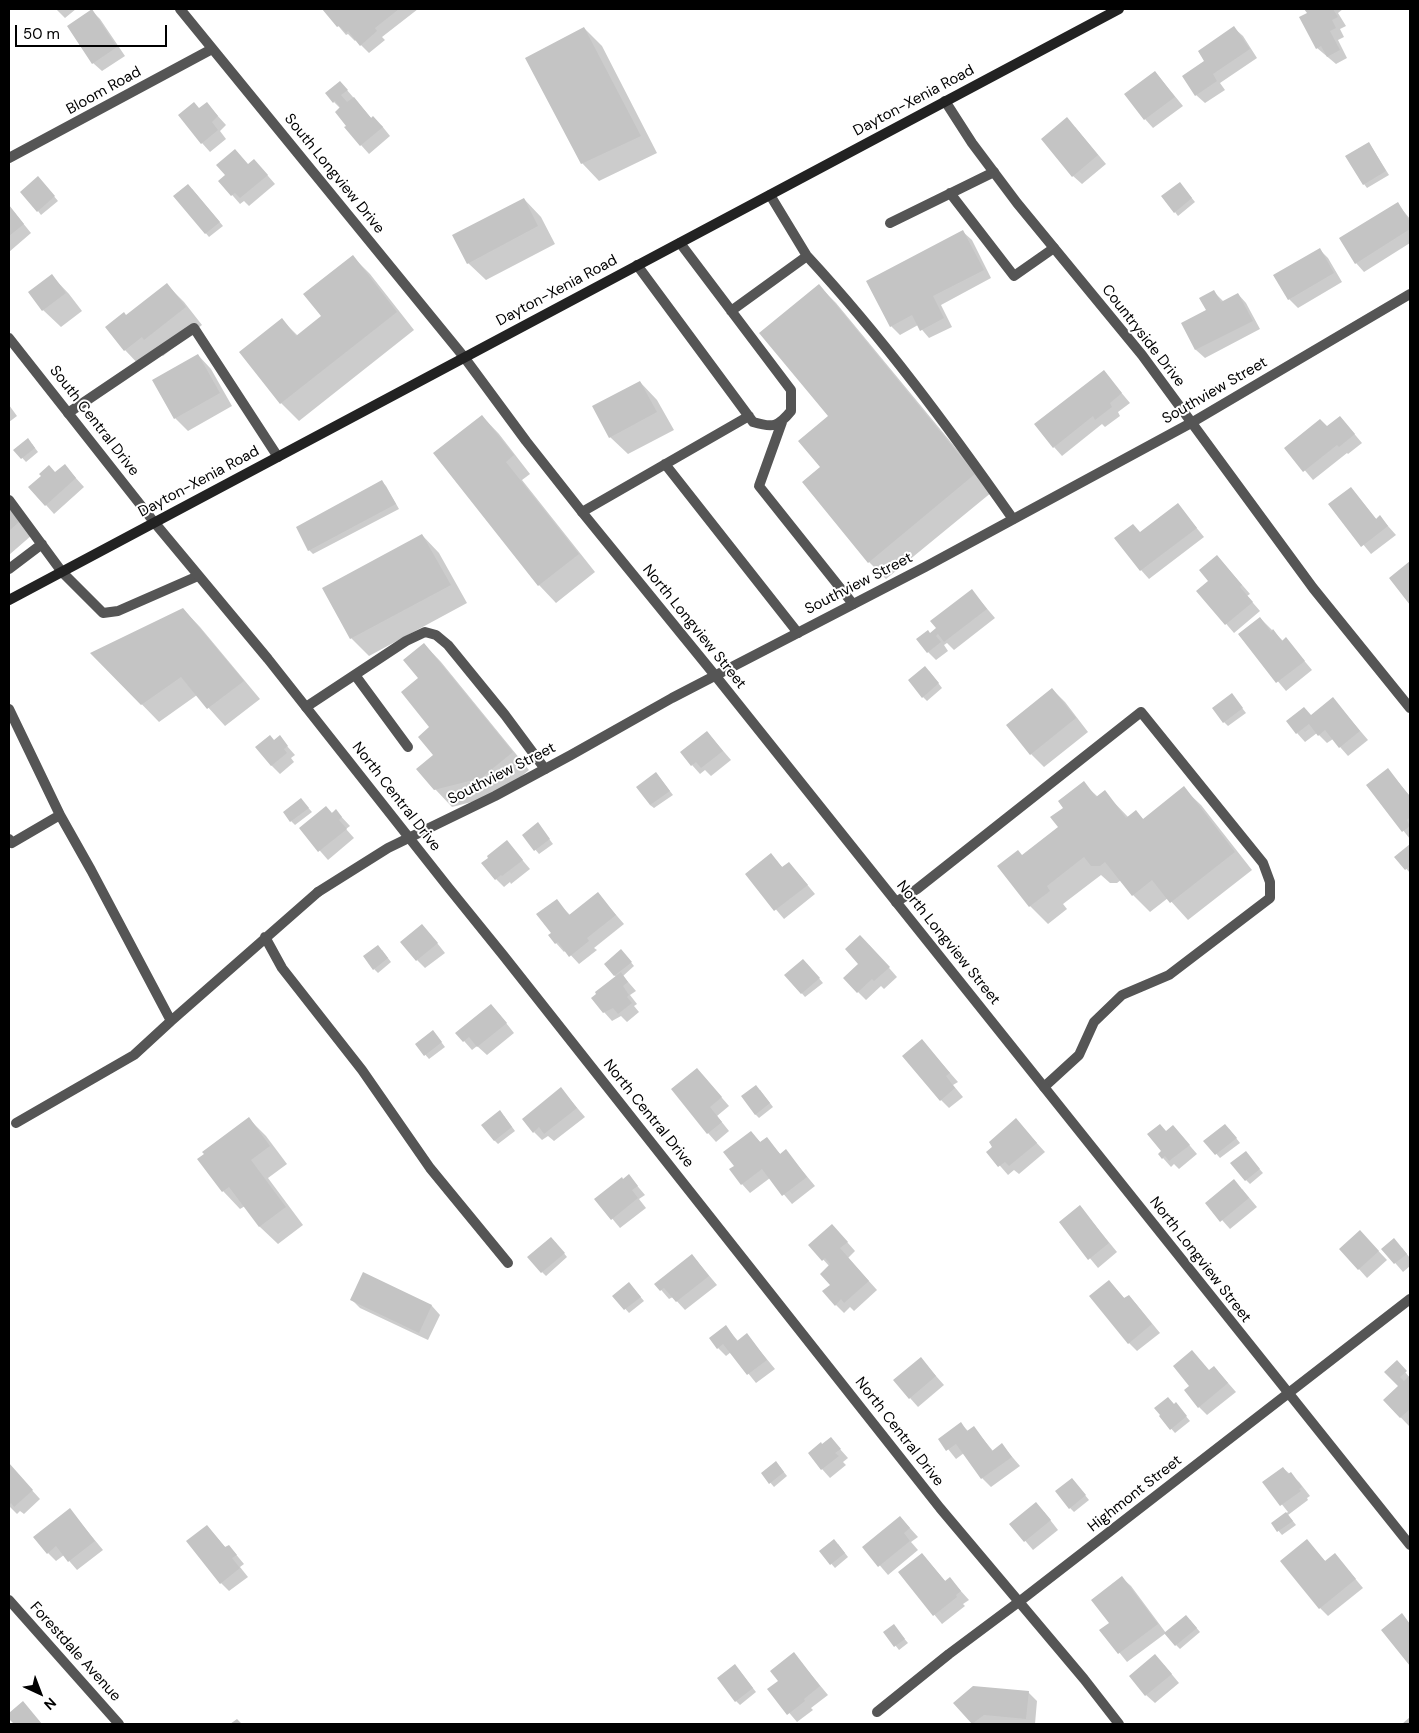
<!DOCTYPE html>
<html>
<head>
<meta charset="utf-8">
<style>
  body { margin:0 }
  #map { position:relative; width:1419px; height:1733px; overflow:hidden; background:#fff; font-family:"DM Sans",sans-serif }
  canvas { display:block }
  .frame { position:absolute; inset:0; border:10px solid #000; pointer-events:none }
  .north { position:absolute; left:15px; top:1668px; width:50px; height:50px; -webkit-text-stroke:4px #fff; paint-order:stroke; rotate:137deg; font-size:14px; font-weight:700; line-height:20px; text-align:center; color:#000 }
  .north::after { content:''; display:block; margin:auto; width:18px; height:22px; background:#000; clip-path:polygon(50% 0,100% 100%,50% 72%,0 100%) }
  .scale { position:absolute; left:15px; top:25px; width:152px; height:22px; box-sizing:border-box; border:2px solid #000; border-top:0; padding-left:6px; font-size:15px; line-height:18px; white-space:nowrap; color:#000; -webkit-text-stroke:4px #fff; paint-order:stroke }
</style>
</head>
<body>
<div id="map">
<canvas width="1419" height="1733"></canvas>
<div class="frame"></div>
<div class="north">N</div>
<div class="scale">50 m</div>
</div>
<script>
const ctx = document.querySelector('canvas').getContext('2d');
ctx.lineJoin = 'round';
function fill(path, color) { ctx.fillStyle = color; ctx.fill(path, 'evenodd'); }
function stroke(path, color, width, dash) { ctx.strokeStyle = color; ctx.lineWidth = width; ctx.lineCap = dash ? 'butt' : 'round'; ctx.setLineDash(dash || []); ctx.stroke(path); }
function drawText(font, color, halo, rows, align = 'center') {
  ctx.font = font + ' "DM Sans",sans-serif'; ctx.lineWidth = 4; ctx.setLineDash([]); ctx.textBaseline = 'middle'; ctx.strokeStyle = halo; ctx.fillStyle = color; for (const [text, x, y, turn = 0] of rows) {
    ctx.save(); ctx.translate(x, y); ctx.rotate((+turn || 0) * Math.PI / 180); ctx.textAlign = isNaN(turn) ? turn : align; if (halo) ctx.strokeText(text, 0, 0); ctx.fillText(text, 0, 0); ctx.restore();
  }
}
fill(new Path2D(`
  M56,9H76L65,18Z
  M324,9H418L382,37L385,40L369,53L356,40L355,41L348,34L346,35Z
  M1306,9H1343L1338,13L1346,26L1340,29L1344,37L1338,40L1347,58L1336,64L1317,48L1308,14Z
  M92,11L100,19L125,56L102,71L93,63Z
  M584,28L602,46L657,153L599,181L582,163Z
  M1234,28L1243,36L1257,58L1220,83L1225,90L1205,103L1196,95L1206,61Z
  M1155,72L1183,106L1153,128L1145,119Z
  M340,82L372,119L382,126L390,136L369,154L361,145L347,126L341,109L334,102Z
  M207,104L226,125L220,131L226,139L210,152L202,143L200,110Z
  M1075,127L1106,164L1082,184L1073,176Z
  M1369,143L1389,175L1367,188L1364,184Z
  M249,165L262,169L275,184L249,206L244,201L240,204L220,181Z
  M42,182L58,201L41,215L38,211Z
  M1183,187L1195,202L1178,216L1175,212Z
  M192,189L223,226L209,237L174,196Z
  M524,199L541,217L555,244L486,280L468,263Z
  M1397,203L1410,219V243L1364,272L1356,263Z
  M9,206L31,233L9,252Z
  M963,232L972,240L991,278L941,305L952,327L929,338L918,325L900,335L891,326Z
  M1319,249L1328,258L1342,282L1298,308L1289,299Z
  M352,256L370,274L414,330L299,421L281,403L241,352L282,320L298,336L323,316Z
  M52,276L69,294L82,311L61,327L43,310Z
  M167,285L184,302L202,325L163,356L160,354L142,368L125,350L106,327L126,316Z
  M819,286L836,303L992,492L886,579L869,562L822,468L830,417Z
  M1214,292L1224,302L1238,294L1246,303L1260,329L1205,358L1196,350L1183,323L1207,310Z
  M198,355L211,369L232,406L188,431L175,418Z
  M1104,372L1130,403L1118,412L1120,416L1105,427L1102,424L1062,456L1054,447Z
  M640,382L657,400L674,430L628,454L610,437Z
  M9,405L17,416L9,422Z
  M482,416L499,434L530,474L522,480L595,572L556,603L539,585L435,453Z
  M1340,417L1362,443L1348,454L1347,453L1313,480L1286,448L1327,427Z
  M32,444L38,452L26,462L15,450Z
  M65,466L84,487L54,514L30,487L56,474Z
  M382,482L386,486L399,509L313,554L309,550Z
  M1351,488L1377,520L1380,517L1396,535L1371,554L1330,504Z
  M1178,505L1204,537L1149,579L1141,570V533Z
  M9,508L32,535L9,555Z
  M422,535L439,553L467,603L369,656L351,638L324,589Z
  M1217,556L1250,594L1247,596L1260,611L1234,633L1198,591L1210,582Z
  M972,591L995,618L954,650L947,643L944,645L948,651L936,660L928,652L930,634L938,628Z
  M183,609L200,627L260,699L225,726L197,695L159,722L92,653Z
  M1260,618L1283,641L1286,639L1312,670L1286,691L1239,635Z
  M424,644L441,662L529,770L499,795L452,807L435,789L434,755L431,727L420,678Z
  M929,671L942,688L927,701L923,697Z
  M1052,689L1065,702L1088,732L1044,767L1031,754L1008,726Z
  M1232,695L1246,713L1228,726L1224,722Z
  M1333,699L1368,740L1348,756L1333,739L1327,743L1317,733L1305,742L1297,733L1312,716Z
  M707,732L731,760L711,776L705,770L700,774L692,765Z
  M279,737L295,755L291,758L294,762L280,774L271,765L274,741Z
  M1388,770L1410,796V839L1368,786Z
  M656,773L673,795L654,808L650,805Z
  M1083,783L1098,797L1104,792L1129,818L1136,812L1144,820L1183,788L1201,805L1252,870L1188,920L1168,898L1150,912L1133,895L1121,880L1117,883H1110L1101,875L1063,904L1067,909L1048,924L1030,906L999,866L1022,856L1059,827L1065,808Z
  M305,804L312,812L295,825L291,821Z
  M336,811L350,826L346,829L354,838L328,860L300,828Z
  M541,828L553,844L539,854L523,835Z
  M507,842L530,869L511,884L510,882L504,887L496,879L490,858Z
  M1410,846V873L1396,857Z
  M771,855L783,868L789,863L815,894L784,919L746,874Z
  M598,894L624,924L594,948L597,950L579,964L566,950L564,952L556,943L552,933L556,901L570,915Z
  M430,934L445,953L425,968L417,960Z
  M869,945L897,977L884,989L881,986L866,1000L858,992L860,964Z
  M382,950L391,962L378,973L374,969Z
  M625,955L634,966L623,976L636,991L630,995L637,1004L634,1006L639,1012L627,1022L621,1016L612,1021L604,1012L616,977L605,964Z
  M807,964L823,983L805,997L786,975Z
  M499,1014L514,1033L487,1055L477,1046L472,1050L457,1033Z
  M436,1035L445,1047L429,1059L416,1044Z
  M922,1041L958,1082L953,1085L963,1097L949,1108L941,1100Z
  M697,1069L729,1106L717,1116L729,1131L716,1142L708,1133Z
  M561,1089L585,1117L554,1141L548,1136L542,1140L534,1132Z
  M760,1090L773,1107L759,1118L755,1114Z
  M504,1116L515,1131L498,1144L494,1140Z
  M249,1119L266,1136L287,1164L268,1178L303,1225L278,1244L260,1227L245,1206L240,1209L223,1191Z
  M1016,1120L1045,1152L1019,1174L1014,1170L1008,1175L988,1152Z
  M1173,1126L1197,1154L1179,1169L1174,1164L1171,1167L1163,1158L1166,1132Z
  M1229,1129L1240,1143L1220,1158L1205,1141Z
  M751,1132L761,1143L766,1138L781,1155L786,1151L815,1186L792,1204L770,1178L750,1193L742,1184L735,1166Z
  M1249,1157L1263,1173L1250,1184L1246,1180Z
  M629,1176L645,1195L639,1199L646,1208L620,1228L596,1199Z
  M1242,1189L1257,1207L1230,1229L1207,1203Z
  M1080,1207L1117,1252L1098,1268L1060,1222Z
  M840,1234L855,1251L848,1258L877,1290L854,1311L850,1307L844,1313L836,1305L831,1285L830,1267L810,1245Z
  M1368,1240L1387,1260L1367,1278L1341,1249Z
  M555,1242L567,1257L546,1276L542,1272Z
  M1402,1248L1410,1258V1266L1403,1272L1383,1249Z
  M692,1255L717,1285L685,1310L673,1297L669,1299L656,1284Z
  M364,1274L432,1306L440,1315L428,1340L360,1308L352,1300Z
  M1109,1281L1125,1299L1129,1296L1137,1305L1160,1333L1137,1351L1129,1343Z
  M633,1288L644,1301L629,1313L614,1296Z
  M726,1327L738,1341L747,1335L775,1369L756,1383L731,1352L726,1356L718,1348Z
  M921,1359L944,1385L918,1407L910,1398Z
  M1397,1362L1410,1378V1425L1409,1426L1384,1400L1400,1387Z
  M1214,1367L1236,1392L1207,1415L1199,1407Z
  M1174,1406L1179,1408L1190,1421L1175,1433L1160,1416Z
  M961,1424L968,1431L974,1428L993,1451L1002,1445L1020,1466L991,1487L982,1478L964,1453L956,1459L940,1439Z
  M831,1439L848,1458L843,1462L846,1465L830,1478L822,1469V1446Z
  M9,1465L40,1499L24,1514L20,1511L17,1514L9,1506Z
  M780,1467L787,1476L774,1487L763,1474Z
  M1283,1468L1299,1482L1310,1496L1307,1498L1308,1500L1288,1515L1296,1525L1282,1535L1272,1523L1288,1512L1264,1482Z
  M1076,1484L1089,1500L1074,1512L1070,1508Z
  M70,1510L103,1550L77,1570L64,1555L56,1561L48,1553Z
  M1044,1512L1058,1530L1033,1550L1011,1524Z
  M900,1517L918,1537L911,1542L918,1550L888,1575L864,1547Z
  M207,1526L226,1548L229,1546L244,1564L240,1567L248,1577L229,1591L221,1583Z
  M1307,1541L1326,1562L1343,1564L1363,1588L1328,1616L1320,1608Z
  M838,1544L848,1557L835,1568L820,1551Z
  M922,1554L946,1582L950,1579L969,1600L963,1604L965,1606L942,1624L899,1572Z
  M1122,1578L1131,1586L1166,1633L1127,1662L1101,1630L1110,1623Z
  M1190,1620L1200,1632L1180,1649L1176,1645Z
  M897,1630L908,1643L899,1650L885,1632Z
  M794,1654L828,1695L811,1708L813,1710L797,1722L769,1689L780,1681Z
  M1164,1665L1179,1683L1155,1703L1146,1695Z
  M739,1670L756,1692L740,1705L736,1701Z
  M1028,1692L1037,1701L1035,1724H973L955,1703Z`), '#0003');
fill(new Path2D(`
  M92,9L117,47L92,64L67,26Z
  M322,9H399L375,28L377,31L360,46L348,31L346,33L339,26L337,27Z
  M1304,9H1333L1338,17L1332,20L1336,28L1330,31L1340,50L1327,57L1321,46L1316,49L1299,17L1307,13Z
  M1234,26L1250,49L1213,74L1217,81L1195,96L1182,76L1204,61L1198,51Z
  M584,27L641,136L581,164L525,58Z
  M1155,71L1175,97L1144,120L1124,94Z
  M340,81L348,90L341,95L347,102L354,97L371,118L373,116L383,127L360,146L344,127L346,126L335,112L340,107L335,101L333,103L325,93Z
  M194,102L199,108L207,102L218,116L212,122L218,130L201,144L178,115Z
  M1067,117L1098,155L1072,177L1041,139Z
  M1369,142L1386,171L1363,185L1345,156Z
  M235,149L248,164L254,159L268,175L240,198L235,193L231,196L218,181L225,175L216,165Z
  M38,176L55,196L37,212L20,192Z
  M1180,182L1192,198L1174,213L1161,196Z
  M188,184L220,222L205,234L173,196Z
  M524,198L538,226L467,264L452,235Z
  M1398,202L1410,222V229L1355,264L1339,238Z
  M9,205L24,224L9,236Z
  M963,230L984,270L933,296L944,318L920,331L912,315L890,327L866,281Z
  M1320,248L1334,273L1288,300L1273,275Z
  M353,255L397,312L280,404L239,352L282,318L296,336L321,316L303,294Z
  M52,274L66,293L42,311L28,292Z
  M167,283L186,307L144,340L142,337L124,351L105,327L124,312L126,315Z
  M819,284L975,474L868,563L802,482L820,467L798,441L828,416L759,333Z
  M1214,290L1221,302L1238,293L1253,321L1195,350L1181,323L1206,310L1199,298Z
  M198,354L220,393L174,419L152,380Z
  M1104,370L1122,393L1110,403L1112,407L1095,420L1093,416L1053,448L1034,424Z
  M640,381L657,412L609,438L592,406Z
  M482,415L514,455L506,462L579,554L538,586L433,453Z
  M1340,416L1355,434L1339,447L1337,445L1303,472L1284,448L1320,419L1327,426Z
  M28,438L35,448L21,459L13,450Z
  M65,464L76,478L45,506L28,487L41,476L39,474L49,465L55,472Z
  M382,480L396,504L308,551L296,527Z
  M1351,487L1376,519L1380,515L1388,526L1361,547L1328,504Z
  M1178,503L1197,528L1140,571L1114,538L1133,524L1140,532Z
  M9,508L20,521L9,531Z
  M422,534L451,585L350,639L322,588Z
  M1217,555L1242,585L1240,587L1253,602L1225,625L1196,591L1208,581L1199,570Z
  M1410,561V605L1389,578Z
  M972,589L987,609L944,642L938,634L936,636L941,642L927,653L916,639L928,630L930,633L936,628L930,621Z
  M183,608L244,681L207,709L181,677L141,705L90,653Z
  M1260,617L1271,632L1273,629L1282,641L1286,637L1305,661L1276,683L1238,634Z
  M424,643L513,752L481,778L434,790L416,769L433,755L418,737L429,727L401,692L418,678L403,660Z
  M925,666L939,683L922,698L908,680Z
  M1052,688L1076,718L1030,755L1006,725Z
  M1232,693L1243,708L1223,723L1212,708Z
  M1333,697L1360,731L1339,748L1325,730L1318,736L1309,724L1296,734L1286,721L1304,707L1311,715Z
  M707,731L723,751L701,768L696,762L691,766L680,752Z
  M270,735L274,740L280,735L288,746L284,749L287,753L271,766L255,747Z
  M1388,768L1410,797V817L1407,820L1410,826L1402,832L1366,785Z
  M656,772L670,791L650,805L636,787Z
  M1084,781L1096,797L1105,790L1126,818L1136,810L1143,819L1184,786L1235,852L1170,903L1152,880L1132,896L1105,862L1100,866H1091L1084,857L1047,886L1050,891L1029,907L997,866L1018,850L1022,855L1058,827L1050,817L1063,808L1058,801Z
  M301,798L309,808L290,822L283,812Z
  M326,806L332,813L336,809L342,817L339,820L347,829L318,852L299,828Z
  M538,822L550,839L534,851L522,835Z
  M507,840L523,860L502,876L501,875L495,880L481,863L488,858L487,856Z
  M1410,844V866L1405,870L1394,857Z
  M771,853L782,867L789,862L808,885L774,911L745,874Z
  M598,892L616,915L587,938L589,941L569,957L558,942L555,944L548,935L551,933L536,914L557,899L569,915Z
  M422,924L438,943L416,961L400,942Z
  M860,935L890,967L874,981L872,979L857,993L843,978L858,964L845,949Z
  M378,945L388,958L373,970L363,956Z
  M621,949L632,962L614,976L604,964Z
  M803,959L820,978L801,994L784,975Z
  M621,972L628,982L623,986L629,995L627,997L632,1003L618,1014L613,1008L603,1013L591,998L596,994L595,992Z
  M491,1004L507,1023L477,1047L469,1037L463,1042L455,1033Z
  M433,1030L442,1042L424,1056L415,1044Z
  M922,1039L950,1073L946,1076L955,1088L940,1101L902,1056Z
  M697,1068L722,1097L710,1107L722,1122L707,1134L671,1089Z
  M756,1085L770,1103L755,1115L741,1096Z
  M561,1087L577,1108L544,1134L539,1127L533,1133L522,1119Z
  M500,1110L512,1127L494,1141L481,1125Z
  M249,1117L270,1146L251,1160L286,1207L259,1227L229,1187L222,1192L197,1159L204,1154L202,1152Z
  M1016,1118L1037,1143L1009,1166L1005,1162L998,1167L986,1152L992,1147L989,1142Z
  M1160,1124L1166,1131L1173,1125L1190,1145L1169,1161L1165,1156L1162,1159L1158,1154L1161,1151L1147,1134Z
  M1225,1124L1237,1138L1215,1155L1203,1141Z
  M751,1131L760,1142L767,1137L780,1154L786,1149L807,1177L782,1196L762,1169L741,1185L729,1169L734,1166L723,1152Z
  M1246,1151L1260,1169L1245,1181L1230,1163Z
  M629,1174L638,1186L632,1190L638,1198L611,1220L594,1199L622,1177L623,1179Z
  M1234,1179L1249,1198L1220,1222L1205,1203Z
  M1080,1205L1109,1243L1088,1260L1059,1222Z
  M832,1224L848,1242L840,1248L869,1281L844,1303L841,1299L835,1306L822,1291L830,1285L820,1274L830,1264L825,1258L822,1261L808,1245Z
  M1360,1230L1379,1251L1358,1270L1339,1249Z
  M551,1237L565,1253L541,1273L527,1257Z
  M1394,1238L1407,1254L1394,1264L1381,1249Z
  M692,1254L709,1276L676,1302L664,1288L660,1291L654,1284Z
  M363,1272L432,1305L419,1333L350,1300Z
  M1109,1280L1124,1298L1129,1295L1152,1324L1128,1344L1089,1296Z
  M629,1282L641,1297L624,1310L612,1296Z
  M726,1325L737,1341L747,1333L767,1360L747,1375L723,1344L717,1349L709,1338Z
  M1192,1350L1209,1370L1214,1366L1228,1383L1198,1408L1184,1390L1189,1386L1173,1366Z
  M921,1357L936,1376L909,1399L893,1380Z
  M1397,1360L1407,1371L1400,1377L1404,1381L1410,1375V1409L1400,1418L1383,1400L1398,1386L1384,1372Z
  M1168,1397L1174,1404L1176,1402L1187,1416L1170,1430L1159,1416L1160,1415L1154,1408Z
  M961,1422L967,1431L974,1426L992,1451L1002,1443L1012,1457L981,1479L956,1444L946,1451L938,1439Z
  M831,1437L841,1449L835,1453L839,1456L821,1470L808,1453L821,1442L822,1444Z
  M776,1461L784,1472L769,1484L761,1473Z
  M9,1463L33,1490L14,1507L11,1503L9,1506Z
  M1283,1467L1288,1474L1291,1472L1302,1487L1299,1489L1301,1491L1280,1506L1262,1482Z
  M1072,1478L1086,1495L1069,1509L1055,1491Z
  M1036,1502L1051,1520L1024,1542L1009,1524Z
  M70,1508L95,1541L68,1562L56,1546L47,1554L33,1537Z
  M1286,1512L1293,1521L1277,1532L1271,1523Z
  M900,1516L910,1528L904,1533L910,1541L878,1567L862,1547Z
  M207,1525L225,1547L229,1545L237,1555L232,1558L240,1568L220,1584L186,1541Z
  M834,1539L845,1553L830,1565L819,1551Z
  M1307,1539L1325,1561L1335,1553L1356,1579L1319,1609L1280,1561Z
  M922,1553L945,1581L950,1577L961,1591L956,1595L957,1597L933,1616L898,1572Z
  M1122,1576L1158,1624L1118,1654L1099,1630L1109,1623L1091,1600Z
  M1402,1613L1410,1624V1666L1381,1630Z
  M1186,1615L1197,1628L1175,1646L1164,1633Z
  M894,1624L905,1639L894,1647L883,1632Z
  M794,1652L820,1686L804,1699L805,1701L787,1715L767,1689L778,1681L770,1671Z
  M1155,1654L1172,1674L1145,1696L1129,1676Z
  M735,1664L753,1688L735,1702L717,1678Z
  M973,1686L1029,1691L1026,1719L984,1715L972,1724L953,1703Z
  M23,1701L42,1724H14L9,1719V1713Z
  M1410,1717V1724H1402Z
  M237,1719L242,1724H230Z`), '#c4c4c4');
stroke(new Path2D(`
  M950,193L1014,276L1054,248
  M890,223L994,172
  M807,256C883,338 949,428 1013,519
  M637,265L753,422C773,428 778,427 791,411V390L680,243
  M731,311L807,256L770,195
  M68,413L194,328L278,457
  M782,422L759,486L853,604
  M665,464L798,633
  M9,500L62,572L103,613L118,611L198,576
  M582,512L749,416
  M9,569L42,544
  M355,675L408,747
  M306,707L406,641L425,632L436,635L448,645L505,715L545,769
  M9,709L60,815L12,843L9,839
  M60,815L91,870L171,1021L318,892
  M896,902L917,889L1141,712L1263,863L1270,882V898L1169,975L1122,995L1094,1022L1079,1055L1044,1087
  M265,937L282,968L362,1070L430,1168L508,1263
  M16,1123L134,1055L171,1021`), '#555', 10);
stroke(new Path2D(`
  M180,9L464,357L526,441L582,512L718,679L1410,1545
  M945,101L972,143L1017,203L1142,355L1313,588L1410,708
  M9,158L212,49
  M9,338L154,522L268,659L448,887L503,955L940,1508L1084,1679L1119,1724
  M318,892L388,848L495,796L571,755L672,698L925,567L1191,423L1410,294
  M9,1600L119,1724
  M877,1712L949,1654L1024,1598L1410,1299`), '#555', 10);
stroke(new Path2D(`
  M9,600L1119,9`), '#222', 10);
drawText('15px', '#000', '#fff', [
  ["Bloom Road",104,91,-29],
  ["Dayton-Xenia Road",914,101,-28],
  ["South Longview Drive",334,174,51],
  ["Dayton-Xenia Road",557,291,-28],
  ["Countryside Drive",1143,336,52],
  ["Southview Street",1215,391,-30],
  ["South Central Drive",94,421,52],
  ["Dayton-Xenia Road",199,482,-28],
  ["Southview Street",859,584,-27],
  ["North Longview Street",694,627,51],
  ["Southview Street",502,774,-27],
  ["North Central Drive",396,797,52],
  ["North Longview Street",948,943,51],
  ["North Central Drive",648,1114,51],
  ["North Longview Street",1200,1260,52],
  ["North Central Drive",899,1432,52],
  ["Highmont Street",1135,1494,-38],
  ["Forestdale Avenue",75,1652,48]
]);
</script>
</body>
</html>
